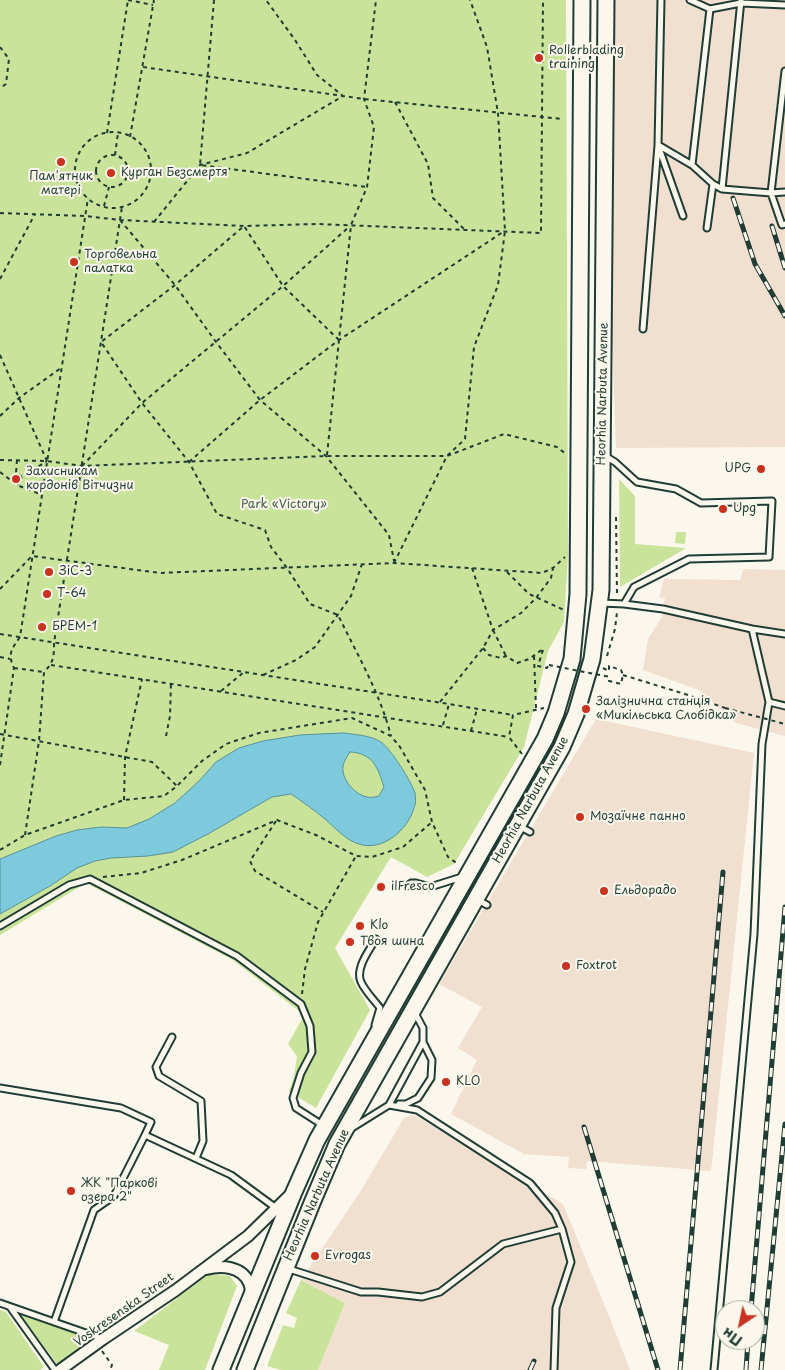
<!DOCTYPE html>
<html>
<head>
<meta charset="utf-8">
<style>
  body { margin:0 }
  #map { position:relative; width:785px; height:1370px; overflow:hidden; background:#fbf7ec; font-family:"Playpen Sans",sans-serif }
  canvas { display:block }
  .north { position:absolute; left:715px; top:1300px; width:50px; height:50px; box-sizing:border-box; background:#fbf7ec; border:1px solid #a3ada2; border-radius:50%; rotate:214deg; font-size:14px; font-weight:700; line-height:20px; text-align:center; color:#1f3d34 }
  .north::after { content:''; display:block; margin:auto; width:18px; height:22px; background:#c8321e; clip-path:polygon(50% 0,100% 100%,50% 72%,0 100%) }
</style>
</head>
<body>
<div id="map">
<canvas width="785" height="1370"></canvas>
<div class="north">Пн</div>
</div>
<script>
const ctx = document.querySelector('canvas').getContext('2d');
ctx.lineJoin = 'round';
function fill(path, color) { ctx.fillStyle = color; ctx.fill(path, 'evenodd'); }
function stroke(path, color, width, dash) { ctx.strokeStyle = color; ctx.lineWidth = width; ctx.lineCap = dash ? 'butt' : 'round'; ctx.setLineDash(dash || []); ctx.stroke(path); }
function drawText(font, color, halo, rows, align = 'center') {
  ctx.font = font + ' "Playpen Sans",sans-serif'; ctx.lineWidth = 4; ctx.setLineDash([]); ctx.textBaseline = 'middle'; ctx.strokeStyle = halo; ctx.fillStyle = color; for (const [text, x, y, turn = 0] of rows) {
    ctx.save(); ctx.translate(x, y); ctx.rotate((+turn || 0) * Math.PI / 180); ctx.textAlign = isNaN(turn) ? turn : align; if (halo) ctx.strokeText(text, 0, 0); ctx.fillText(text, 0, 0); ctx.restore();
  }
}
fill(new Path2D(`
  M615,0H785V447L616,448L611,306L612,124Z
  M743,569L785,570V736L736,723L699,690L643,670L648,639L662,617L665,598H659L664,579L740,580Z
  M596,719L754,753L711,1171L587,1161L586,1169L568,1168L569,1157L524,1154L451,1114L477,1060L458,1048L482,1007L439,984Z
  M414,1115L563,1204L613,1326L630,1370H318L345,1303L301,1280L360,1192L404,1118Z`), '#f1dfcf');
fill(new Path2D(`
  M0,0H566L568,554L564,622L548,651L524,747L454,864L427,877L391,857L335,948L370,1010L316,1108L289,1092L294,1076L297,1056L288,1044L302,1019L299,1011L233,960L86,883L0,935Z
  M619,479L635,496V544L686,548L620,587Z
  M676,532H686L685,544L675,543Z
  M209,1274L230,1276L237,1286L205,1370H159L169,1345L134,1331Z
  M301,1280L345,1303L318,1370H281L267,1366L283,1325L294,1328L297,1318L286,1313Z
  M0,1310L6,1312L44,1367L40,1370H0Z
  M19,1313L91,1338L57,1364Z`), '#c9e39a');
const water = new Path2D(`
  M344,733C357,735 369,735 381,742C391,749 411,781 415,793C416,797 416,804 414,808C408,830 382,852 359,844C347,841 334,827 325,819C314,810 303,802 291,794L272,797L208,834L173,852L148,856L111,858L95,861L77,868L50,886L0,914V859L56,836L77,830L101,827L127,828L149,819L175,803L200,780L216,762L239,748L263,741L300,735ZM350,752C373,753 378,768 384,787L379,796C375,797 371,798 367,797C356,795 344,782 343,771C342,764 346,758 350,752Z`);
fill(water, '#7ecadd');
stroke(water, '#589299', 1);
const service = new Path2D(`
  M690,0L710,9L741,3L785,5
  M785,71L771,193L782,225L785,224
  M658,145L692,165L713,184L722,189L771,193L785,192
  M659,148L683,216
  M692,165L710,9
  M722,189L741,0
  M707,228L713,184
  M643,329L658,145L661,0
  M605,456L615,462L637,482L676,489L701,503L772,501L769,557L689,559L634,587L624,604
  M601,603L624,604L663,609L752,629L785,634
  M769,702L785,706
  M519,826L530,832
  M407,886L411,883H416L430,887L462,877
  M476,899L487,905
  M0,926L69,885L90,879L237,956L301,1004L310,1026L312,1052L301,1073L293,1098L296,1108L324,1126
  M375,1025L380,1008C374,1000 365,991 361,982C355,969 369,950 376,939
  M172,1037L156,1067L159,1076L201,1101L203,1141L196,1158
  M0,1088L121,1108L151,1122L145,1135L231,1175L276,1208
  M399,1104H406L418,1098L431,1078L432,1060L423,1042V1028L415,1013
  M389,1105L417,1110L530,1183L555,1213L562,1229L571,1262L556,1308L554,1370
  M352,1128L389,1105L423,1042
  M289,1269L361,1292H378L422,1297L440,1292L503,1244L562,1229
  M0,1303L103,1339
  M10,1307L55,1370
  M54,1322L94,1210L114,1196L145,1135
  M714,1370L754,934L762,744L769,702L752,629`);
const minor = new Path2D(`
  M206,1269C221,1265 242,1266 249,1283C251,1287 251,1292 251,1296
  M60,1370L103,1339L176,1290L248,1236L291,1194`);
const primary = new Path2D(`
  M221,1370L294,1192L317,1140L545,739L556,713L572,659L578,594L582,0
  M245,1370L312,1203L337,1144L562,747L576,714L592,659L601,590L606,0`);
stroke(service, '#1f3d34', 9);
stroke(minor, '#1f3d34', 14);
stroke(primary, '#1f3d34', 19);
stroke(new Path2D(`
  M128,0L153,5
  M214,0L200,165L367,187
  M0,47L9,59L6,84L0,88
  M143,67L364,99L562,119
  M395,102L428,164L433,198L465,230
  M75 170a38 38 0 1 1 76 0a38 38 0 1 1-76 0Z
  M107,133L128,0
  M130,137L154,0
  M115,155L118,133
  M96 171a16 16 0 1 1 32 0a16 16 0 1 1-32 0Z
  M104,206L109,187
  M0,213L85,216L120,220L244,226L317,224L541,233L543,0
  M120,220L175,285L216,342L260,400L326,456L389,535L394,561
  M154,222L200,165L247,153L343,96L317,75L295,40L266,0
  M0,279L35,214
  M339,340L283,286L244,226L175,285L101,342L142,403L189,462L217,514L265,530L271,547L287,568L310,604L338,615C357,654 380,693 391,736
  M0,355L47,461
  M0,416L19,398L61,368
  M327,455L351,225L367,187L374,127L364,99L376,0
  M0,460L47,461L82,466L326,456H447L504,434L557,447L566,454
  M17,460L16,473L22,477L47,461
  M189,462L260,400L339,340L503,232
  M82,466L142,403L283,286L350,226
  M0,472L17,485L42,495
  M11,480L16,473
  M17,485L22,477
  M616,517L617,595
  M394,563L447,456L465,439L474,347L498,285L505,231L498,113L487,47L470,0
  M472,568L493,630
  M507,572L529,594L564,610
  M0,589L32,556L160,573L394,563L542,573L553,568L565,557
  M493,630L506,656
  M0,634L449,704L513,715
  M483,648L489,655L501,658L506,656L517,663L529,659L543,649
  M543,650L538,666L547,668L549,665
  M534,656L536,708
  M607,656L615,629L617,612
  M0,657L10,659
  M51,665L509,737
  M14,668L44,672
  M603,668L609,671V666L621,670L623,675L621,684L609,681L610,677
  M263,675L296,660L315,647L351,596L362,564
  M623,675L688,695L725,708
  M221,691L244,672
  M440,702L483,648L493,630L521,613L536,598L551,578L553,568
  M443,725L449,704
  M471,731L477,709
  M0,734L152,762L177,786
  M166,736L170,716L171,683
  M522,754L509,737L513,715L544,708
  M0,765L14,668C7,653 12,649 20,637L88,198
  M124,800L125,757L142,679
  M276,821L250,861L255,871L323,912
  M25,835L39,741L44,672C54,662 54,656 54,643L122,207
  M0,850L25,835L124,800L164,796L177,786L202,761L226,744L259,733L352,718L391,736L400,747L425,790L432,822L448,857L458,864
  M103,877L141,873L182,860L277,820L316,835L356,856L372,857L403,847L432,822
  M302,994L305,969L318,922L356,856
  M102,1351L112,1365L110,1370`), '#1f3d34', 2, [4, 4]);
stroke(service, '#fbf7ec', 5);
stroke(minor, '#fbf7ec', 10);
stroke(primary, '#fbf7ec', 15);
const rail = new Path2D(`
  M733,198L755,264L785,316
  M772,226L785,268
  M584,1127L658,1370
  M751,1310L785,907
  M530,1370L534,1361
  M680,1370L723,872
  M746,1370L748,1340
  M761,1370L785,1124`);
stroke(rail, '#1f3d34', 5);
stroke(rail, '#fbf7ec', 3, [9]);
stroke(new Path2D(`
  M549,665L610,677
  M725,708L785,724`), '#1f3d34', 2, [4, 4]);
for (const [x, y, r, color] of [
  [539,58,5,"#c8321e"],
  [61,162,5,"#c8321e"],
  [111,173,5,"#c8321e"],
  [74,262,5,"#c8321e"],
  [761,469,5,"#c8321e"],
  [16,479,5,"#c8321e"],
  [723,509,5,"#c8321e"],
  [49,572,5,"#c8321e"],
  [47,594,5,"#c8321e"],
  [42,627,5,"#c8321e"],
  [586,709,5,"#c8321e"],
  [580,817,5,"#c8321e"],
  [381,887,5,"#c8321e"],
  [604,891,5,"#c8321e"],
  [360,926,5,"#c8321e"],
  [350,942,5,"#c8321e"],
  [566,966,5,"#c8321e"],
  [446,1082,5,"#c8321e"],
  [71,1191,5,"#c8321e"],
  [315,1256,5,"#c8321e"]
]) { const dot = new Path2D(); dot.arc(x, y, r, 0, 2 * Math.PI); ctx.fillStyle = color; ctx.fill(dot); stroke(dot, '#fbf7ec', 2); }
drawText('12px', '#1f3d34', '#fbf7ec', [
  ["Rollerblading",549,51],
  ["training",549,65],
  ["Курган Безсмертя",121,173],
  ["Пам'ятник",61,177,"center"],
  ["матері",61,191,"center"],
  ["Торговельна",84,255],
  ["палатка",84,269],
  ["UPG",751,469,"right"],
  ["Захисникам",26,472],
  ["кордонів Вітчизни",26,486],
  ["Upg",733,509],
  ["ЗіС-3",59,572],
  ["Т-64",57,594],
  ["БРЕМ-1",52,627],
  ["Залізнична станція",596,702],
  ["«Микільська Слобідка»",596,716],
  ["Мозаїчне панно",590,817],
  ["ilFresco",391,887],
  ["Ельдорадо",614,891],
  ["Klo",370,926],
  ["Твоя шина",360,942],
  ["Foxtrot",576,966],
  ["KLO",456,1082],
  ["ЖК \"Паркові",81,1184],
  ["озера 2\"",81,1198],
  ["Evrogas",325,1256]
], 'left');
drawText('12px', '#1f3d34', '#fbf7ec', [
  ["Heorhia Narbuta Avenue",603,394,-89],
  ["Heorhia Narbuta Avenue",531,800,-61],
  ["Heorhia Narbuta Avenue",317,1195,-66],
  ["Voskresenska Street",124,1310,-35]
]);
drawText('12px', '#415e48', '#fbf7ec', [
  ["Park «Victory»",284,505]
]);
</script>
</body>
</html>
